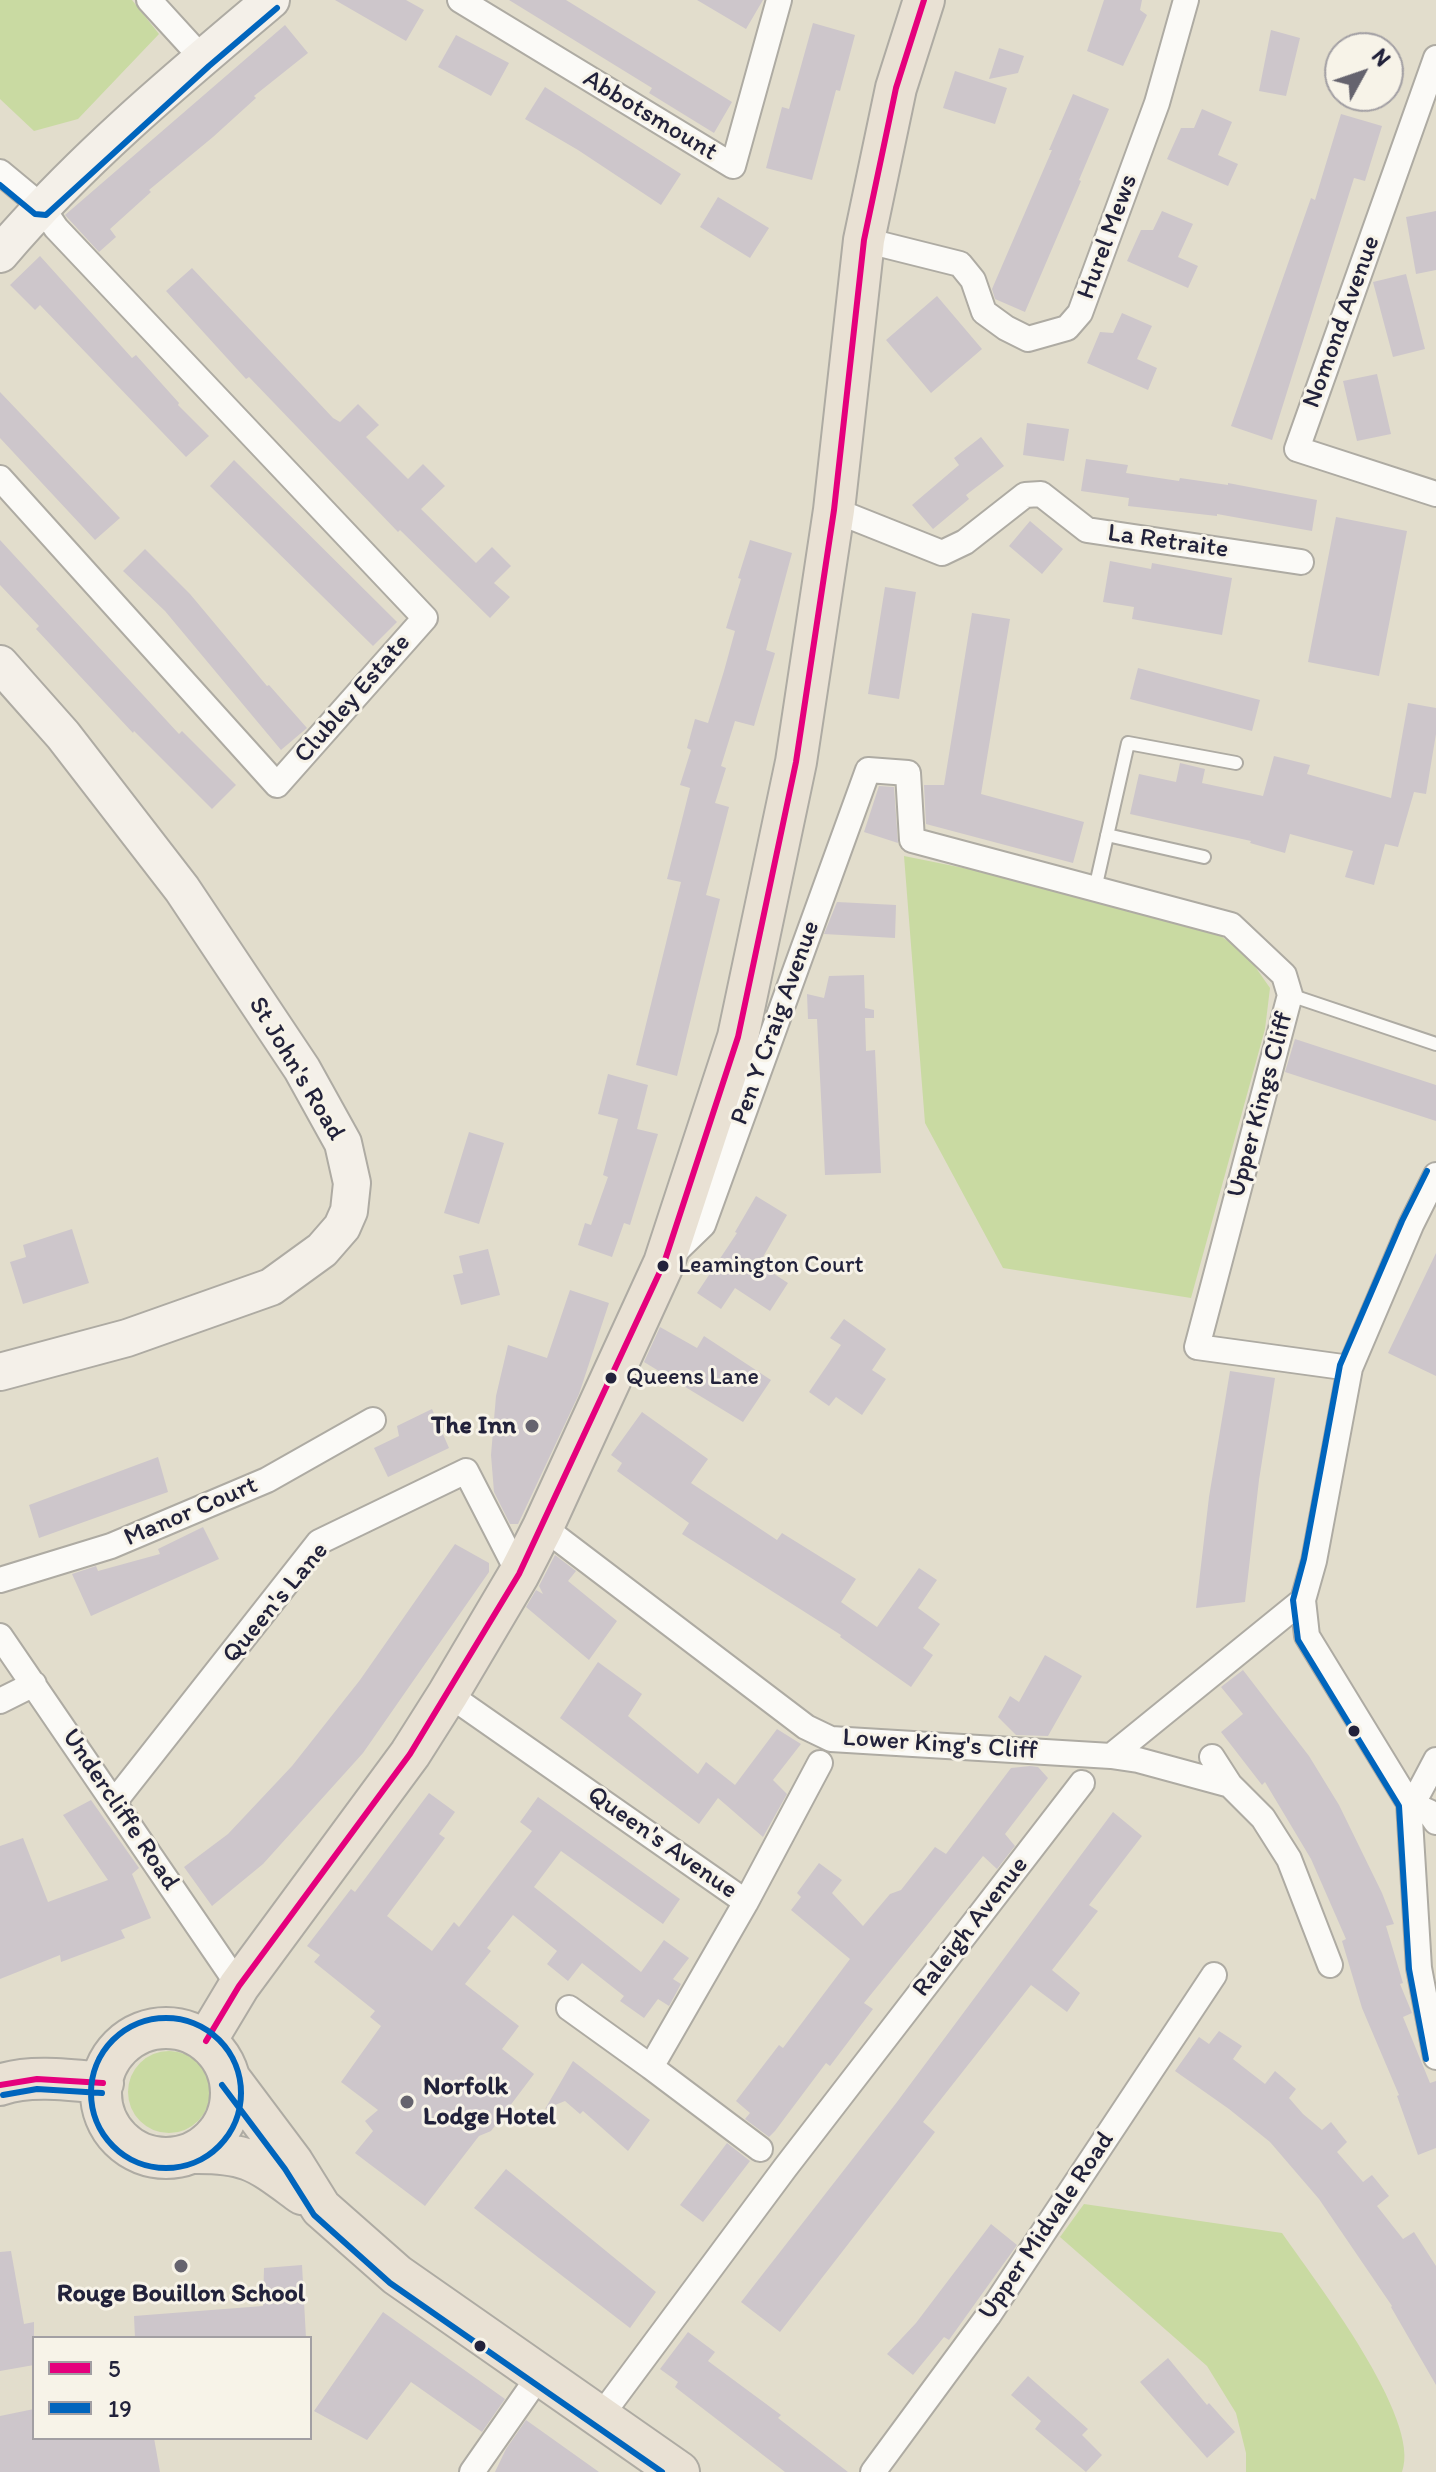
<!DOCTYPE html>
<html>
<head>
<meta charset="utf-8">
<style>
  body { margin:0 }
  #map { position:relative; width:1436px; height:2472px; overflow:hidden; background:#e2ddcc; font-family:Itim,sans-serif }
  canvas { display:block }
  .legend { position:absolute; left:32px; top:2336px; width:280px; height:104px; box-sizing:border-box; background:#f7f3e8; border:2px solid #a29fa3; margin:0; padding:10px 14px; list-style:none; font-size:24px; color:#22223b }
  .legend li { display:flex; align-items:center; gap:16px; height:40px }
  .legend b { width:40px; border:2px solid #a29fa3 }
  .north { position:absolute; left:1324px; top:32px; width:80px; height:80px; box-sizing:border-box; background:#f7f3e8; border:2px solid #a29fa3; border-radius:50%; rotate:50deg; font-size:22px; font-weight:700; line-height:32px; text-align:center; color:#22223b }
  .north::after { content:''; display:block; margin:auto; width:28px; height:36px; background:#65636e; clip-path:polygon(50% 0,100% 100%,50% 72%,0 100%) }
</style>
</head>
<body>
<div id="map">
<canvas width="1436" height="2472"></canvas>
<ul class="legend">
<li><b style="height:10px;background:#e5007d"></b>5</li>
<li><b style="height:10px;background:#0065bd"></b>19</li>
</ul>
<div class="north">N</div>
</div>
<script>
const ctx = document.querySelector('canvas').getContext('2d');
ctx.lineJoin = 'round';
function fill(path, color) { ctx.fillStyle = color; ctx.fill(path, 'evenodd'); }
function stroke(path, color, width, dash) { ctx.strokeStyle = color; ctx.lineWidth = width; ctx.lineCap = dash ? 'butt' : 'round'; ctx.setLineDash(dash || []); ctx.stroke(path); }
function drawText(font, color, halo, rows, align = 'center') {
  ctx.font = font + ' Itim,sans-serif'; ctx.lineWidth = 6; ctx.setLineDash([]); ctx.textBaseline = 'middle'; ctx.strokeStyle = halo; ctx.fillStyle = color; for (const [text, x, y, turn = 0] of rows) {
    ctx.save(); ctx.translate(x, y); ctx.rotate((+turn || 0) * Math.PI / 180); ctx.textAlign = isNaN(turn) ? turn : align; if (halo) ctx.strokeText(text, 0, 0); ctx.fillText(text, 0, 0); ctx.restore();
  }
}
fill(new Path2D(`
  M0,0H132L159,34L78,119L34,131L0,99Z
  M904,856L1018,879L1218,934L1247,955L1270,988L1265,1029L1191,1298L1003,1268L925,1123Z
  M128 2092a41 41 0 1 1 82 0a41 41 0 1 1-82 0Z
  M1084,2204L1282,2233C1313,2278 1423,2419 1402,2472H1246V2453L1236,2413L1207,2366L1060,2237Z`), '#c9daa2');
fill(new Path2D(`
  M335,0H406L424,10L406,41Z
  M509,0H566L732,102L714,133L649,93L652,88Z
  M697,0H763L746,29Z
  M1104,0H1142L1140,10L1147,15L1123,66L1087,51Z
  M813,23L855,35L840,91L836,90L812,180L766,168L782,107L789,109Z
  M285,25L308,53L254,96L256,98L213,137L149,190L151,192L110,229L116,237L99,252L65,215Z
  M1271,30L1300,38L1286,96L1259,91Z
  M456,35L509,63L491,96L438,67Z
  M999,48L1024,56L1018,73L989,79Z
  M955,71L1007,88L995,124L943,108Z
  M545,87L681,174L661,205L578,150L525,119Z
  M1073,94L1109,109L1079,180L1081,181L1025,312L995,299L992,289L1052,150H1049Z
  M1202,109L1232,122L1218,155L1238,164L1228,186L1167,159L1181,128H1194Z
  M1341,114L1382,126L1365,181L1354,178L1272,440L1231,426L1311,198L1315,200Z
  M718,197L769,228L750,258L700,227Z
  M1162,211L1193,224L1178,257L1198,266L1188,288L1127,261L1141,230H1153Z
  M1436,211V270L1416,274L1406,217Z
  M40,256L132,358L136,355L179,403L178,405L209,436L186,457L40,305L35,310L10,285Z
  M192,268L333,418L340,422L358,404L379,425L366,437L408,479L423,464L445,486L421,509L476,563L492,547L511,566L494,583L510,597L490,618L400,530L398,532L249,377L246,379L166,291Z
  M1406,274L1425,349L1393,357L1373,282Z
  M937,296L982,349L931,393L886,340Z
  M1122,313L1152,326L1137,359L1157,368L1148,390L1087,363L1100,332L1113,333Z
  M1377,374L1391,434L1357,441L1343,381Z
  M0,392L120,518L95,540L0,438Z
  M1027,423L1069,429L1064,461L1023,455Z
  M981,437L1004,466L966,495L969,499L933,529L912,505L959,465L954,458Z
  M1086,459L1128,465L1126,473L1179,481L1180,478L1228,485V483L1317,500L1312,531L1217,514V516L1128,506L1129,498L1081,491Z
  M234,460L397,622L373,646L210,486Z
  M1336,517L1407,531L1379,676L1308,662Z
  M1030,521L1063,549L1042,574L1009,546Z
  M0,540L179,734L182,731L236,785L212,809L134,731L133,733L36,629L39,626L0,585Z
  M750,540L792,553L766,650L775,653L754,726L735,721L721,766L726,768L715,803L729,807L706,895L720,899L677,1076L636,1065L681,882L667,879L690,788L680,785L691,750L687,748L695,719L708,723L724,671L735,631L726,628L741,579L738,578Z
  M145,549L190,594L267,686L269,685L307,728L281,750L165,611L123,571Z
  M1110,561L1151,569L1152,563L1232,578L1222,635L1132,619L1134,607L1103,602Z
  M885,587L916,592L899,699L868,694Z
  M972,613L1010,619L981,794L1084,822L1073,863L926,824L924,785H944Z
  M1138,668L1260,700L1252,731L1130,699Z
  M1408,703L1436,708V734L1426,794L1414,792L1398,847L1385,844L1374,885L1345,877L1353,851L1290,834L1285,853L1250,843L1251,841L1130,814L1139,774L1176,782L1180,763L1205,769L1202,783L1263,796L1274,756L1310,765L1307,774L1391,798Z
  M879,786L894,787L898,843L864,832Z
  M837,902L896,905L895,938L824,934Z
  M864,975L865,1008L874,1010V1018H865L866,1051L875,1050L881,1173L825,1175L817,1019H808L807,994L824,998L829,976Z
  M1295,1039L1436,1085V1121L1285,1072Z
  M608,1074L648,1085L637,1129L658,1134L630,1225L624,1223L612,1257L578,1245L585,1223L591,1225L608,1177L603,1175L618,1119L598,1114Z
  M469,1132L504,1143L479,1224L444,1213Z
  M756,1196L787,1215L759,1264L788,1283L770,1311L735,1288L721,1309L697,1293L737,1233L735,1232Z
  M72,1229L89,1283L23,1304L10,1262L26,1257L23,1245Z
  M488,1249L500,1295L461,1305L453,1275L463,1273L459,1256Z
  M1436,1253V1376L1388,1353Z
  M570,1290L609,1303L579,1394L518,1524H510L494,1492L491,1455L496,1396L508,1345L547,1358Z
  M844,1319L886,1349L872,1370L886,1379L862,1415L836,1397L829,1406L809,1392L841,1345L830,1338Z
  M660,1327L697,1348L704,1336L771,1380L743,1422L644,1362Z
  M1230,1371L1275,1378L1259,1480L1245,1602L1196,1608L1209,1497Z
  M432,1409L449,1448L388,1477L374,1448L399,1436L397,1426Z
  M642,1412L708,1459L691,1483L777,1540L782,1533L856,1579L841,1602L877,1627L919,1568L937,1580L918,1608L940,1624L923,1648L933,1655L911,1687L840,1637L841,1635L682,1534L689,1523L617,1471L622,1463L611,1455Z
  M158,1457L168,1492L39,1538L29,1505Z
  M203,1527L219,1559L91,1616L72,1574L96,1566L98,1571L160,1554L158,1549Z
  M455,1544L489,1563V1572L363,1753L263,1864L212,1906L184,1867L228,1834L292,1766L360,1680Z
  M555,1555L576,1571L568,1581L617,1621L589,1660L526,1607L536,1590L543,1594L539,1586Z
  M1045,1655L1082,1676L1048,1736L1016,1735L998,1717L1010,1696L1019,1702Z
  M598,1662L642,1694L628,1716L698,1774L706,1762L735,1785L777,1729L801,1744L773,1780L787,1794L763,1837L718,1798L699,1824L560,1718Z
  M1243,1670L1309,1756L1339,1805L1382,1893L1394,1924L1386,1926L1403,1983L1400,1984L1412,2013L1403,2017L1430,2083L1436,2081V2148L1418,2155L1397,2096L1399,2095L1362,2008L1342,1941L1346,1939L1311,1859L1265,1782L1262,1785L1221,1732L1243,1714L1221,1687Z
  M1030,1766L1038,1767L1048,1778L1005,1834L1015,1846L997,1869L983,1856L864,2003L873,2009L830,2066L826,2063L775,2131L769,2137L745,2119L750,2113L736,2101L779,2045L783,2048L850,1959L791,1910L801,1897L797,1893L819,1863L842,1880L832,1893L863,1926L890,1894L901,1890L935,1847L946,1854L1011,1768Z
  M429,1793L455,1812L439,1834L445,1838L387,1916L432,1951L454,1922L459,1927L532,1831L520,1822L538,1797L680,1899L663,1924L561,1851L534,1887L641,1972L664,1940L689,1958L673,1979L681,1984L669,2006L658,1999L644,2018L620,2001L624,1996L582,1963L568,1981L547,1964L557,1951L513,1915L487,1948L491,1951L465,1984L519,2026L502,2049L534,2074L491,2131L479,2136L425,2206L355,2153L373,2131L365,2121L378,2110L341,2082L381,2026L370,2017L375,2011L314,1962L320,1955L307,1946L351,1889L355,1892Z
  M91,1800L139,1868L132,1874L151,1918L121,1930L125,1938L61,1962L60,1955L0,1979V1846L23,1838L48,1902L108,1880L63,1815Z
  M1113,1812L1142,1836L1089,1905L1098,1911L1052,1970L1080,1993L1067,2012L1031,1985L923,2122L935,2132L780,2332L741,2302L897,2102Z
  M1219,2031L1242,2046L1233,2059L1265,2084L1275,2071L1296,2089L1289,2098L1303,2114L1322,2130L1331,2122L1347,2142L1337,2152L1363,2182L1372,2175L1389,2196L1377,2206L1403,2239L1414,2232L1436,2266V2385L1391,2307L1392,2306L1319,2199L1270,2142L1229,2109L1175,2071L1199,2037L1209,2044Z
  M573,2061L650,2120L628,2151L583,2111L580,2114L565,2101L545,2109Z
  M727,2143L750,2161L703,2222L680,2205Z
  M506,2169L656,2292L630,2328L474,2208Z
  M991,2224L1017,2245L949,2340L944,2337L913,2375L887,2354L916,2323Z
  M11,2251L24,2324L34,2322V2365L0,2371V2252Z
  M302,2265L306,2338H135L134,2316L263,2306L264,2268Z
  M383,2312L505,2399L482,2432L411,2382L367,2440L314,2411Z
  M688,2332L715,2352L708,2361L781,2415L778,2418L848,2472H785L675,2387L678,2382L660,2369Z
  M1168,2358L1207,2405L1209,2403L1235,2432L1207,2458L1140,2382Z
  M1028,2376L1088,2429L1082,2435L1102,2455L1086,2472L1035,2429L1041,2421L1011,2395Z
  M34,2409V2438H154L160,2472H0V2416Z
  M526,2420L599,2472H495L506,2449Z`), '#cdc6cb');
const lane = new Path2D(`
  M1107,835L1204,857
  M1095,889L1128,743L1236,763
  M1290,995L1436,1044`);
const street = new Path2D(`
  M149,0L202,58
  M460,0L733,166L779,0
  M1436,58L1297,449L1436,494
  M0,172L41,206L56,228L425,618L277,785L0,478
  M864,240L960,264L973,280L984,312L1006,328L1028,339L1067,328L1080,313L1157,103L1186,0
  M834,510L942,553L965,542L1025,495L1041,494L1087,530L1301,562
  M1436,1175L1411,1225L1350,1368L1314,1561L1303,1600L1307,1636L1409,1803L1419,1968L1436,2057
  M672,1255L703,1225L868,770L908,773L912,840L1231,925L1284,975L1290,995L1197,1347L1350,1368
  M543,1527L806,1727L831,1739L1111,1756L1303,1600
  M0,1580L111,1546L267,1480L373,1420
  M0,1636L239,1986
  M448,1694L746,1902L820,1763
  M0,1701L34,1684
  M1111,1756L1138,1760L1230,1785L1263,1818L1289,1859L1330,1965
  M1212,1757L1230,1785
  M1436,1760L1418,1794L1409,1803L1429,1812L1436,1822
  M115,1801L319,1542L466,1471L519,1574
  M746,1902L651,2067L760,2149
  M569,2008L651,2067
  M600,2417L785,2168L1082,1783
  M472,2472L539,2376
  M873,2472L988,2316L1214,1975`);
const secondary = new Path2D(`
  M0,254C80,160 177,79 271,0
  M0,664L63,735L182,889L302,1069L343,1143L352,1183L349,1211L342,1227L322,1250L271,1287L127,1338L0,1372`);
const primary = new Path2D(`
  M101 2093a65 65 0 1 1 130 0a65 65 0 1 1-130 0Z
  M206,2041L239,1986L410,1754L448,1694L519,1574L543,1527L664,1263L738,1037L796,762L834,510L864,240L896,88L924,0
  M230,2079L293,2163L321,2208L397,2275L679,2472
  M0,2085C28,2074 73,2080 103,2083
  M192,2153C249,2152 258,2162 302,2194`);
stroke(lane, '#aeaba3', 16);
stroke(street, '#aeaba3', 28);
stroke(secondary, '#aeaba3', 40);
stroke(primary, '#aeaba3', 44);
stroke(lane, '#fbfaf7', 12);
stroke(street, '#fbfaf7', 24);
stroke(secondary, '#f4f0e9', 36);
stroke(primary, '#e9e1d4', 40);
stroke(new Path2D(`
  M206,2041L239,1986L410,1754L519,1574L664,1263L738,1037L796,762L834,510L864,240L896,88L924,0
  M0,2085L37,2079L103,2083`), '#e5007d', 6);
stroke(new Path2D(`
  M0,185L35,214L46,215L209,66L277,8
  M91 2093a75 75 0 1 1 150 0a75 75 0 1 1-150 0Z
  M1426,2059L1409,1969L1399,1806L1298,1640L1293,1600L1304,1559L1340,1365L1402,1221L1427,1171
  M222,2085L285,2169L314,2215L390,2283L662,2472
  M3,2095L37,2089L102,2093`), '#0065bd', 6);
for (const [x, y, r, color] of [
  [663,1266,7,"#22223b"],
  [611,1378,7,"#22223b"],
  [532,1426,8,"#65636e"],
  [1354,1731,7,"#22223b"],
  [407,2102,8,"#65636e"],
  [181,2266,8,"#65636e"],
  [480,2346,7,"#22223b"]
]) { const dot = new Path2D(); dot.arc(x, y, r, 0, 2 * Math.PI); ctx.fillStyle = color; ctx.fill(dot); stroke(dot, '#f7f3e8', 3); }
drawText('24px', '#22223b', '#f7f3e8', [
  ["Leamington Court",678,1266],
  ["Queens Lane",626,1378]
], 'left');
drawText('26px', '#22223b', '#f7f3e8', [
  ["Abbotsmount",650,116,31],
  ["Hurel Mews",1108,237,-70],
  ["Nomond Avenue",1342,322,-70],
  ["La Retraite",1168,542,8],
  ["Clubley Estate",353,699,-49],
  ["Pen Y Craig Avenue",776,1023,-70],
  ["St John's Road",296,1069,59],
  ["Upper Kings Cliff",1261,1105,-75],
  ["Manor Court",191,1512,-23],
  ["Queen's Lane",276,1603,-50],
  ["Lower King's Cliff",940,1745,4],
  ["Undercliffe Road",120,1810,56],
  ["Queen's Avenue",662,1843,35],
  ["Raleigh Avenue",971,1927,-52],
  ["Upper Midvale Road",1047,2226,-56]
]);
drawText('bold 26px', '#22223b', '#f7f3e8', [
  ["The Inn",516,1426],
  ["Norfolk",423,2087,"left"],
  ["Lodge Hotel",423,2117,"left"],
  ["Rouge Bouillon School",181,2294,"center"]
], 'right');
</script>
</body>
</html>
